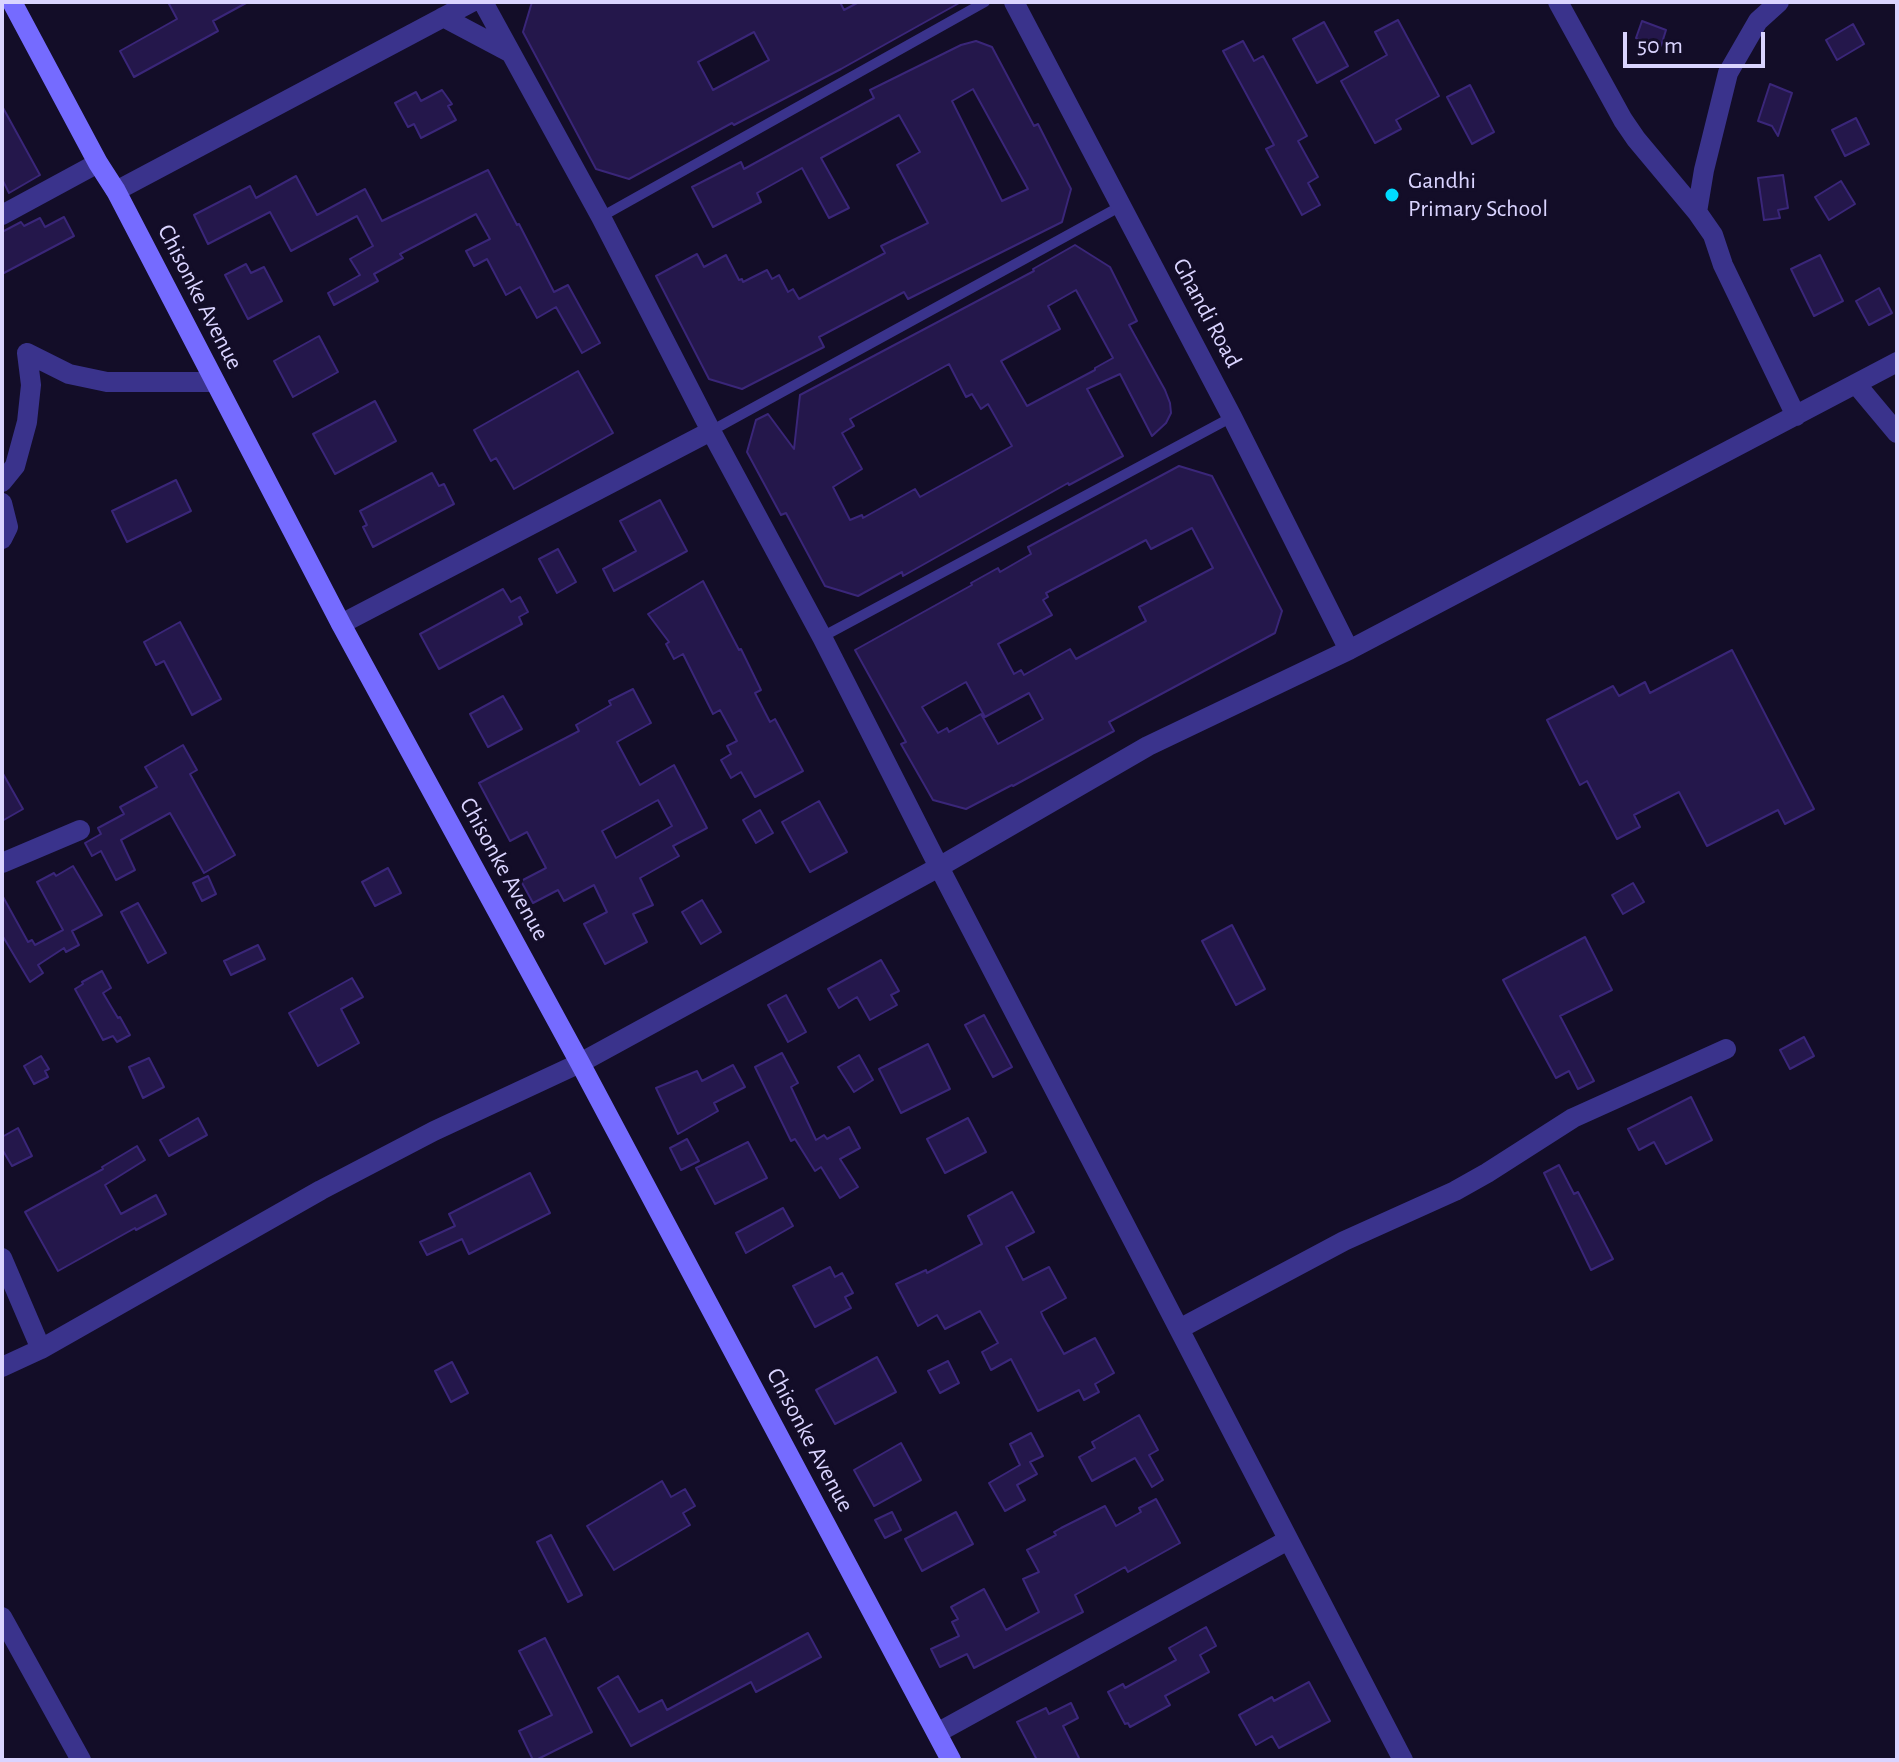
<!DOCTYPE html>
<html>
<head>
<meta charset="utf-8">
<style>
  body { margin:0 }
  #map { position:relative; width:1899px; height:1762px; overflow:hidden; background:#130d28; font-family:"Alegreya Sans",sans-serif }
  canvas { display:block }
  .frame { position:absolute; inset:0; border:4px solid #dad4ff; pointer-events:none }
  .scale { position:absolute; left:1623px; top:32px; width:142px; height:36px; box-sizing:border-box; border:4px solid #dad4ff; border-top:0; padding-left:10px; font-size:24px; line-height:28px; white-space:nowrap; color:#dad4ff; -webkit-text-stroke:6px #130d28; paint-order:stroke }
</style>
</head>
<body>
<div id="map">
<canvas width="1899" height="1762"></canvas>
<div class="frame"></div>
<div class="scale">50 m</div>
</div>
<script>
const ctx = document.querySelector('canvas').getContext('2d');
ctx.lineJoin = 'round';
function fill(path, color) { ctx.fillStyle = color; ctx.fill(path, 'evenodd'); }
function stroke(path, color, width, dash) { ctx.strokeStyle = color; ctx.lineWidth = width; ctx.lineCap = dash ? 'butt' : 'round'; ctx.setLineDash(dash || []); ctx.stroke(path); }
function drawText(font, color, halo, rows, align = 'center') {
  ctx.font = font + ' "Alegreya Sans",sans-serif'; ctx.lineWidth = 7; ctx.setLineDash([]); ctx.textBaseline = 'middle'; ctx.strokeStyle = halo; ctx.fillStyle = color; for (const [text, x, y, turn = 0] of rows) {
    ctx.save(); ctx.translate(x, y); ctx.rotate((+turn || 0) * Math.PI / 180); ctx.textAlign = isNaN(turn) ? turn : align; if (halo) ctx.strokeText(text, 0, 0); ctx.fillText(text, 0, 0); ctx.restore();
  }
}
const building = new Path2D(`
  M168,2H248L213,21L218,31L134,77L120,51L177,19Z
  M532,2H840L844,10L859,2H961L841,69L734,125L732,123L629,179L596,169L523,32ZM754,32L769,60L713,90L698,62Z
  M1398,20L1439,96L1396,120L1401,129L1375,143L1341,81L1387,55L1375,32Z
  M1642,21L1666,30L1661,46L1636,38Z
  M1324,22L1348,66L1317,83L1293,39Z
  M1853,24L1864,44L1837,60L1826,40Z
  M976,41L992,47L1034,126L1038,124L1071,189L1062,222L908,299L904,292L819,337L824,347L742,389L709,379L656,276L697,254L704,267L726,255L739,280L742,279L743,282L767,270L772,279L779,275L788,292L793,289L799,299L885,253L881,246L928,223L897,165L920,152L899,115L821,158L849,208L829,218L802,168L757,193L761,202L713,227L692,187L741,162L744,169L874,98L870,90L961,45ZM973,89L1028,189L1002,201L952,101Z
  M1243,41L1254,61L1263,56L1307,136L1298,141L1318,177L1308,183L1320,205L1302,215L1266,149L1274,145L1223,51Z
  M1770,84L1792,93L1778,136L1772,126L1758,121Z
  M1470,85L1494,132L1472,144L1447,97Z
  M442,90L452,104L448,106L456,120L421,138L414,124L408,127L395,103L416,92L421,101Z
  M2,106L40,175L9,193L2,179Z
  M1856,118L1869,144L1845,156L1832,130Z
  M488,170L517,225L519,224L554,292L568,285L600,343L582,353L556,307L537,318L520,287L506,295L487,259L474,266L466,251L490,239L476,214L400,254L403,258L374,274L378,281L334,305L328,293L360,275L350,259L373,246L357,216L291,251L270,212L208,244L194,215L250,186L256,198L296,176L317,215L365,189L382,221Z
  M1783,175L1788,208L1778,210L1780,218L1764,220L1758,178Z
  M1841,181L1855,204L1829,220L1815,197Z
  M64,217L74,236L2,274V232L21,222L24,226L40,218L45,227Z
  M1075,245L1110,267L1137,321L1129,325L1165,390L1170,403L1171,413L1166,423L1152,436L1120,374L1087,389L1123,456L1069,485L1068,483L903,576L902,572L858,596L825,586L786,513L781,515L747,452L756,420L768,414L794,449L800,395L1034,271L1033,269ZM1076,290L1113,358L1095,368V370L1027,406L1001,361L1060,329L1048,306ZM949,364L966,397L972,394L981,409L988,404L1012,446L920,497L915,489L863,518L862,515L850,520L833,487L862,469L842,433L854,426L850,419Z
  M1820,255L1843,301L1814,316L1791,269Z
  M246,264L251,273L264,267L282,301L248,319L225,275Z
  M1879,288L1892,313L1869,325L1856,301Z
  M319,336L338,372L293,397L274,361Z
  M578,371L613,433L514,489L496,458L491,461L474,430Z
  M375,401L396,441L335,474L313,434Z
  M1179,466L1212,476L1282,611L1275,633L1109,722L1114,731L1013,786L1012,785L966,809L933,800L901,744L906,742L855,650L972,585L971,583L998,568L1000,572L1031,554L1028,547ZM1192,528L1213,568L1139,607L1146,621L1076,659L1070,649L1024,675L1021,670L1014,674L998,644L1052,615L1043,600L1048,597L1046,593L1146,540L1151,549ZM966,682L985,717L1029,693L1043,719L998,744L981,714L949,732L947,728L938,733L922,707Z
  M432,473L439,486L444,484L454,504L373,547L363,527L367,525L360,511Z
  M176,480L191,511L127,542L112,511Z
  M660,500L687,551L614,591L603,569L636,551L620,521Z
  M558,549L576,582L557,593L539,559Z
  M703,581L739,650L741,649L761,690L755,693L770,722L775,719L803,771L755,797L741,772L731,778L721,760L731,754L727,746L737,741L720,710L713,714L683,654L674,659L666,644L669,642L648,614Z
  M503,589L511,602L520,597L528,612L519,617L522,624L439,669L420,634Z
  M180,622L221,699L192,715L164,661L156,665L144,642Z
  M1732,650L1814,809L1785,824L1778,810L1707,846L1679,792L1634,815L1640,827L1617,839L1587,781L1580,785L1547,720L1613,686L1619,696L1645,682L1650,693Z
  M633,689L651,723L617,742L640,785L674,765L707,828L673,846L679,856L640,878L653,905L633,914L647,942L605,964L584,924L607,912L594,885L564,901L558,890L533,903L521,881L546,868L527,832L510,841L479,783L579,731L576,725L611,705L609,701ZM658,800L672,826L616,858L602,831Z
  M503,696L522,729L488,747L470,714Z
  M183,745L197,770L190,774L235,855L204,873L170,813L121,840L135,870L116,880L101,851L92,856L85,843L101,834L98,828L124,814L120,807L157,787L145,767Z
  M2,772L23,809L2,821Z
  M819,801L847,852L810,872L782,822Z
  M760,810L773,833L756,843L743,820Z
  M73,866L102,915L72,931L79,945L66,952L64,948L38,965L43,973L30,982L2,935V895L28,942L32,940L35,945L63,930L37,882L54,873L56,876Z
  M388,868L401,893L375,906L362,882Z
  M208,876L216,894L202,901L193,883Z
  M1633,883L1644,902L1623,914L1612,895Z
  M702,900L721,932L701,944L682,912Z
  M138,903L166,953L148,963L121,912Z
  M1232,925L1265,989L1236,1005L1202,941Z
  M1585,937L1612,990L1560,1016L1594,1081L1578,1089L1569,1071L1556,1078L1503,980Z
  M258,945L265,959L231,975L224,961Z
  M881,960L899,991L891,995L897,1005L870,1020L857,997L839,1008L828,989Z
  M102,971L111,988L103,993L118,1018L120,1017L130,1035L117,1042L113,1036L103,1040L75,989L83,984L82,982Z
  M352,978L363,997L341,1009L359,1043L318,1066L289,1013Z
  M786,995L806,1032L788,1042L768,1005Z
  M984,1015L1012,1067L993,1077L965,1025Z
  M1804,1037L1814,1056L1790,1069L1780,1050Z
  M928,1044L950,1089L901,1113L879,1069Z
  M782,1053L798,1083L791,1087L816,1140L824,1135L827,1139L849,1127L860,1148L840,1159L858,1187L840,1198L821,1167L815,1171L795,1139L791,1141L755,1067Z
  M859,1055L873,1080L854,1092L838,1067Z
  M41,1056L49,1069L45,1071L48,1077L34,1084L24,1066Z
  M149,1058L164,1087L143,1098L129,1067Z
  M733,1065L745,1087L714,1103L718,1111L678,1134L656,1088L697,1071L702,1081Z
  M1691,1097L1712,1140L1666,1164L1654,1142L1639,1150L1628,1129Z
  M198,1118L207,1135L169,1156L160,1140Z
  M968,1118L986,1152L945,1173L927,1139Z
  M18,1128L32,1156L12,1166L2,1149V1137Z
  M687,1139L699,1161L681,1170L670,1148Z
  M748,1142L767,1178L715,1204L696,1168Z
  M137,1146L145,1160L105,1185L121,1214L156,1195L166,1214L136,1230L135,1228L58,1271L25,1212L103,1169L102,1167Z
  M1559,1165L1574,1194L1578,1192L1613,1259L1591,1270L1544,1173Z
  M530,1173L550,1213L469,1254L462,1239L427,1255L420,1242L455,1226L449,1214Z
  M1012,1192L1034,1232L1006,1247L1023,1280L1049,1267L1066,1298L1041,1312L1043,1317L1064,1354L1095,1338L1114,1373L1095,1384L1099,1392L1084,1400L1079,1390L1038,1411L1011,1359L991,1370L982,1352L998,1343L980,1311L945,1329L937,1315L918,1326L896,1284L926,1270L927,1273L982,1244L968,1216Z
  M783,1208L793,1226L746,1253L736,1233Z
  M830,1267L835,1277L842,1273L853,1293L845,1297L851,1308L815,1327L793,1286Z
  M877,1357L896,1392L835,1424L816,1390Z
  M948,1361L959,1383L940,1393L928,1371Z
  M452,1362L468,1393L451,1402L435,1371Z
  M1139,1415L1158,1450L1149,1455L1163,1480L1152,1487L1135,1458L1092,1481L1079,1457L1095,1448L1092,1442Z
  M1031,1433L1043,1456L1030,1462L1037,1474L1017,1485L1025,1500L1005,1511L989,1483L1020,1465L1010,1444Z
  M901,1443L921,1480L874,1506L854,1470Z
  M662,1481L671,1497L685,1489L695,1506L683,1513L690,1525L614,1570L587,1526Z
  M1156,1499L1180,1543L1128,1572L1125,1567L1075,1595L1083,1612L974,1668L967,1654L940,1667L931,1649L959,1636L952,1622L958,1619L951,1607L984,1589L1006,1630L1039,1612L1023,1579L1039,1572L1027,1550L1056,1535L1054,1532L1061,1528L1105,1506L1116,1526L1141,1512L1139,1508Z
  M892,1512L901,1530L885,1538L875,1520Z
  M956,1512L973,1544L922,1571L905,1539Z
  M551,1535L582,1595L568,1602L537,1542Z
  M1206,1627L1216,1646L1200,1655L1209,1672L1165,1696L1170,1705L1130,1727L1128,1723L1125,1724L1108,1692L1123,1684L1125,1688L1176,1660L1169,1648Z
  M808,1633L821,1657L756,1692L751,1682L631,1746L598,1688L618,1676L639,1712L662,1700L667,1710Z
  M545,1638L592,1732L536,1760H533L519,1731L552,1715L519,1651Z
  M1309,1682L1330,1721L1279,1748L1272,1736L1256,1745L1239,1715L1272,1697L1274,1701Z
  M1071,1703L1078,1718L1063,1726L1080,1760H1037L1017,1722L1046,1708L1049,1714Z`);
fill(building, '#24174b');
stroke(building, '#3a2679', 2);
stroke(new Path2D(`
  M601,217L985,2
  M711,431L1121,206
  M822,637L1232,417`), '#3a338c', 10);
stroke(new Path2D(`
  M483,2L601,217L711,431L822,637L939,867L1403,1760
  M1014,2L1232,417L1349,650
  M1558,2L1623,120L1636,139L1697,212
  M1779,2L1758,21L1728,73L1704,170L1697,212L1713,235L1723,265L1796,416
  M443,17L509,52
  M116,191L472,2
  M2,215L98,163
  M1856,384L1897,433
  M2,482L15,466L27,422L31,385L27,353L69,374L107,382H215
  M2,503L8,527L2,539
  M341,624L711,431
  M2,863L80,830
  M2,1258L41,1349
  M1179,1329L1344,1241L1455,1191L1487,1173L1573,1118L1726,1049
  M2,1367L41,1349L321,1190L434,1131L580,1063L939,867L1148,746L1349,650L1897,362
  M2,1617L81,1760
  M937,1733L1288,1540`), '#3a338c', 20);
stroke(new Path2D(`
  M12,2L98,163L116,191L341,624L580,1063L951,1760`), '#756bff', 20);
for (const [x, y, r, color] of [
  [1392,195,8,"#00dbff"]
]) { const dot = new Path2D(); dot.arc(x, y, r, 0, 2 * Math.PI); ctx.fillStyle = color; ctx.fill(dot); stroke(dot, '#130d28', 3); }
drawText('24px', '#dad4ff', '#130d28', [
  ["Gandhi",1408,181],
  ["Primary School",1408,209]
], 'left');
drawText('24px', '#dad4ff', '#130d28', [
  ["Chisonke Avenue",200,297,63],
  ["Ghandi Road",1207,313,62],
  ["Chisonke Avenue",504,869,61],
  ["Chisonke Avenue",810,1440,62]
]);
</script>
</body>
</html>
